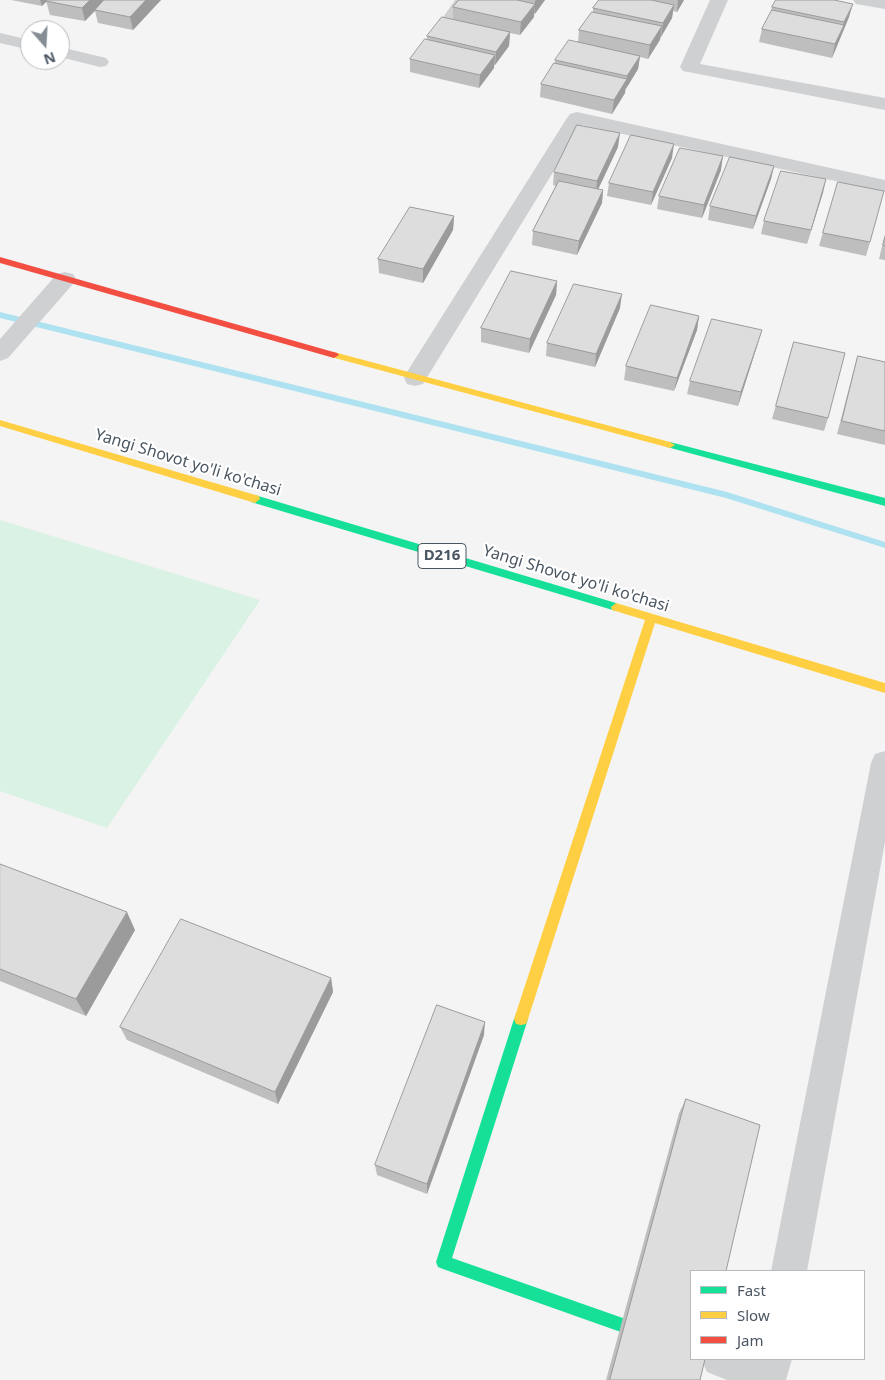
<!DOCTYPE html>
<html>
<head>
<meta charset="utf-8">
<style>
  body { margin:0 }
  #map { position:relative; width:885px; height:1380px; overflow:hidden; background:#f4f4f4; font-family:"Noto Sans",sans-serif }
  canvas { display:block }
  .legend { position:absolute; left:690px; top:1270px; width:175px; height:90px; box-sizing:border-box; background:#fff; border:1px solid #b7bbc0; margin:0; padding:6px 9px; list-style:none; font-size:15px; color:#4a5661 }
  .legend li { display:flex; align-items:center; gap:10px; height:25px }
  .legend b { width:25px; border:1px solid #b7bbc0 }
  .north { position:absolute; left:20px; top:20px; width:50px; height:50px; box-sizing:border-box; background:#fff; border:1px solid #b7bbc0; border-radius:50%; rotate:161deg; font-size:14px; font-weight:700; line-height:20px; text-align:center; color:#4a5661 }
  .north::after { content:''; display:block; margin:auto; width:18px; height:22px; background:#868d94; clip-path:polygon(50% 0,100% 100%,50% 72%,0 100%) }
</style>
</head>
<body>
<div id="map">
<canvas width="885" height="1380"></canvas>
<ul class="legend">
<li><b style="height:6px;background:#16e098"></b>Fast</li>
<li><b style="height:6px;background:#ffcf43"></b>Slow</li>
<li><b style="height:6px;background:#f24e42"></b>Jam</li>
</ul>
<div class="north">N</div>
</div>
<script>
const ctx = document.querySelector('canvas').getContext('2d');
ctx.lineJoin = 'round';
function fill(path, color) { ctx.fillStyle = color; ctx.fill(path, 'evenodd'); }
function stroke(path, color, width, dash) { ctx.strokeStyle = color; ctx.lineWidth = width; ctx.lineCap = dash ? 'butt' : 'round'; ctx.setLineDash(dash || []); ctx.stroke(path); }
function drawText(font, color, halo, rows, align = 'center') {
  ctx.font = font + ' "Noto Sans",sans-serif'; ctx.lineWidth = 4.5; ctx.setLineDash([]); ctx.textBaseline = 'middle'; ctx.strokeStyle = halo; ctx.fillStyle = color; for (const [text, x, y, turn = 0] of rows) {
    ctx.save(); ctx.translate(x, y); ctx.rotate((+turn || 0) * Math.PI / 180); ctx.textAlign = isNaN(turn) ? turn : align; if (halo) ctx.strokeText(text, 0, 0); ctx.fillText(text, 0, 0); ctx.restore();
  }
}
fill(new Path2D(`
  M0,520L260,600L107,828L0,791Z`), '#d9f2e3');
fill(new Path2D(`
  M0,312L727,492L885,542V548L726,498L0,318Z`), '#aee2f0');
fill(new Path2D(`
  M455,0H473L435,55H423L420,51Z
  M710,0H728L700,64L885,98V110L683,71L680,67Z
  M853,0H885V9L856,4Z
  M0,33L30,40V50L0,43Z
  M60,47L106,58L109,62L106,66L100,67L60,57Z
  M577,112L885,180V192L582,125L423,384L415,386L407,384L404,378L407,372L567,118L570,114Z
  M65,272L73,274L76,279L73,284L8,358L0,361V339L57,274Z
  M885,751V842L807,1271H771L871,763L875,754Z
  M701,1359H792L786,1380H727L707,1372Z`), '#ced0d2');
fill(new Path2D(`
  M670,442L885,498V506L667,447L665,445Z
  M255,495L616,603L621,607L616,611L251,502L250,499L251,496Z
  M521,1013L526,1014L528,1019L452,1258L637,1323L640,1328L637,1333L632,1336L443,1269L438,1267L436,1262L514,1019L516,1014Z`), '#16e098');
fill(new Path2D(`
  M334,352L670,442L675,445L670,448L331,357L329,355Z
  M0,420L259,496L260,499L255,503L0,426Z
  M616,603L885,683V693L655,623L528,1019L526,1024L521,1025L516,1024L514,1019L645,620L612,610L611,607Z
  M632,1320L691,1341V1357L627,1333L624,1328L627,1323Z`), '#ffcf43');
fill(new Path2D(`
  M0,257L337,353L339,355L334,358L0,263Z`), '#f24e42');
fill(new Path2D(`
  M11,0H48L42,6Z
  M161,0L133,30L98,23L95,11L85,21L50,15L46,1Z
  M459,0H545L534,14V17L520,35L510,33L509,46L495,65H494V68L479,88L410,72V59L427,40V36L453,20V7Z
  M599,0H684L677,12L673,11L672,18L648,59L640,57L638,69L625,89V93L612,114L540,97L541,84L555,63V60L578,42L579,30L593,12V8Z
  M772,7L849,17L832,58L759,42L762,29L771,12Z
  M618,147L598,189L603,190L602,203L577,255L532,245L533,231L556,186L553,185L554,172Z
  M672,158L651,205L607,196L609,183Z
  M774,166L771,179L753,229L708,220L710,206Z
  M721,170L702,218L657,209L659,196Z
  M826,179L807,244L761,234L764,221Z
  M838,182L870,242L866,256L819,246Z
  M454,216L453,230L423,283L379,273L378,259Z
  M885,234V260L879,259Z
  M557,281L556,295L529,353L481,342V328Z
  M620,308L595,367L546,356L547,343Z
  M699,316L697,330L674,391L624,380L626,366Z
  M794,342L828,418L824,431L772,419Z
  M758,343L738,406L687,394L690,381Z
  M858,356L885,362V445L837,434L854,369Z
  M0,864L135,930L86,1016L0,981Z
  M331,978L333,992L278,1104L127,1040L120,1027Z
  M484,1035L427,1194L377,1175L375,1165Z
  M686,1099L700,1380H606L679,1113Z`), '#bebebf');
fill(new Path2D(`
  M40,0H48L42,6Z
  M90,0H105L85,21L82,8Z
  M146,0H161L133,30L130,17Z
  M536,0H545L535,14V1Z
  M678,0H684L677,12Z
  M535,4L534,17L520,35L521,22Z
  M853,4L849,17L832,58L835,44L843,28L844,22Z
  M674,5L672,18L661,37L663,23Z
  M662,26L660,40L648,59L650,45Z
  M510,32L509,46L495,65L496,52Z
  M495,55L494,68L479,88L480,75Z
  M640,56L638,69L626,89L627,76Z
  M627,79L625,93L612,114L614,100Z
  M620,133L618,147L596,194L597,181Z
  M674,144L672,158L651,205L653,192Z
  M723,156L721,170L702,218L704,205Z
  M774,166L771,179L753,229L756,216Z
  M826,179L823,193L807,244L811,230Z
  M603,190L602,203L577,255L579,241Z
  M454,216L453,230L423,283V269Z
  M557,281L556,295L529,353L530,339Z
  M622,294L620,308L595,367L596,354Z
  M699,316L697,330L674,391L677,378Z
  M762,330L758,343L738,406L741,392Z
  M127,912L135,930L86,1016L76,999Z
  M331,978L333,992L278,1104L275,1092Z
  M485,1022L484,1035L427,1194V1184Z`), '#9b9b9b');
const building = new Path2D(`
  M48,0H90L82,8L46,1Z
  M104,0H146L130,17L95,10Z
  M459,0H517L535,4L521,22L453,7Z
  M599,0H651L674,5L663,23L593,8Z
  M776,0H834L853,4L844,22L772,7Z
  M772,10L844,25L835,44L762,29Z
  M592,12L662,26L650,45L579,30Z
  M442,17L510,32L496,52L427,36Z
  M425,39L495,55L480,75L410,59Z
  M569,40L640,56L627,76L555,60Z
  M554,63L627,79L614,100L541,84Z
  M577,125L620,133L597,181L554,172Z
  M631,135L674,144L653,192L609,183Z
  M680,148L723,156L704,205L659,196Z
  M730,157L774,166L756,216L710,206Z
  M781,171L826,179L811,230L764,221Z
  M559,181L603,190L579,241L533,231Z
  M838,182L884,191L870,242L823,233Z
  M410,207L454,216L423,269L378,259Z
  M885,237V246L883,245Z
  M511,271L557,281L530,339L481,328Z
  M574,284L622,294L596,354L547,343Z
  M651,305L699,316L677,378L626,366Z
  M712,319L762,330L741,392L690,381Z
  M794,342L845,353L828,418L776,406Z
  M858,356L885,362V431L842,421Z
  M0,864L127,912L76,999L0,969Z
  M181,919L331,978L275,1092L120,1027Z
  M437,1005L485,1022L427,1184L375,1165Z
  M686,1099L760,1125L726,1271H691V1359H705L700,1380H610Z`);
fill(building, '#ddddde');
stroke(building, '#9b9b9b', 1);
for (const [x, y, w] of [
  [442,556,48]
]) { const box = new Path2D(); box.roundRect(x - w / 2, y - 12.5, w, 25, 4); ctx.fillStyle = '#fff'; ctx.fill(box); stroke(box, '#4a5661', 1); }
drawText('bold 15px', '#4a5661', null, [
  ["D216",442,556]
]);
drawText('16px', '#4a5661', '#fff', [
  ["Yangi Shovot yo'li ko'chasi",188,463,17],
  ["Yangi Shovot yo'li ko'chasi",576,579,17]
]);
</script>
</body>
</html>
